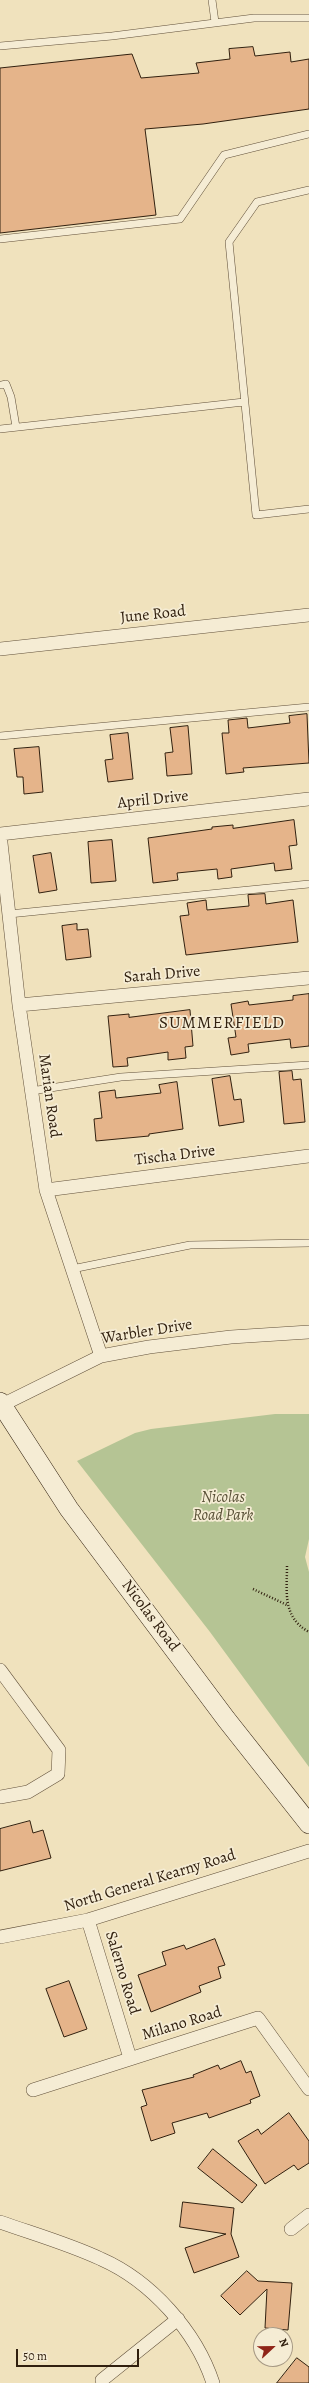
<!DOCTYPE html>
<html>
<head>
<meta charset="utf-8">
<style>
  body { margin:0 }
  #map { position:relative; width:309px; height:2383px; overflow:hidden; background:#f0e2bd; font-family:Alegreya,serif }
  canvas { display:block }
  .north { position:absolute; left:253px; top:2327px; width:40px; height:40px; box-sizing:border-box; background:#f5ecd4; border:1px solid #a79a85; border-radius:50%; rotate:68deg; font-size:11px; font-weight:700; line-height:16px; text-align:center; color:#31200f }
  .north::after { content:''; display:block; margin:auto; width:14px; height:18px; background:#8f2418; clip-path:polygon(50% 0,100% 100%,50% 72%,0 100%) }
  .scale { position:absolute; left:16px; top:2349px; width:123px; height:18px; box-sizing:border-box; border:2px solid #31200f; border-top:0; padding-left:5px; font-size:12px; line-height:14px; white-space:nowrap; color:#31200f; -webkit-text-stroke:3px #f5ecd4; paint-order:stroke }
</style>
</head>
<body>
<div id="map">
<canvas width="309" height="2383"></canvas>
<div class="north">N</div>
<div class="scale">50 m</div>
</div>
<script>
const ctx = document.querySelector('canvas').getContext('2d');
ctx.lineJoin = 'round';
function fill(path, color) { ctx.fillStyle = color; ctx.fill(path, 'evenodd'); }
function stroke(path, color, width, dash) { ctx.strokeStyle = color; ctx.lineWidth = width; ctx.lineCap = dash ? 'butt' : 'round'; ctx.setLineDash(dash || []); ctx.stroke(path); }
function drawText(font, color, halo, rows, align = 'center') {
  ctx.font = font + ' Alegreya,serif'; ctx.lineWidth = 3.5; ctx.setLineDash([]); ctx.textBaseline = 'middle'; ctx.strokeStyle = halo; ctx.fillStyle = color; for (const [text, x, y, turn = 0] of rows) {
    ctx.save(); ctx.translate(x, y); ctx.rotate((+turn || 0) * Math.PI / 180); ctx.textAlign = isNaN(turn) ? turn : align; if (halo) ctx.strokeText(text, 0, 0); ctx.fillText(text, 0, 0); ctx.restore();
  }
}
fill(new Path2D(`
  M275,1414H309V1539L305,1557L309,1572V1767L210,1632L77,1461L135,1433L151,1429Z`), '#b5c494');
const building = new Path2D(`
  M253,47L255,56L290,52L291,62L309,59V109L203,124L145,129L156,215L0,233V68L132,54L141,78L199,73L196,63L230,59L229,49Z
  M307,714L309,763L243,768L244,772L226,774L222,733H229L228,720L247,718L248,728L290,723L289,716Z
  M188,726L192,774L167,776L165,753L173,752L170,728Z
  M128,733L133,779L108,782L105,760L113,759L110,735Z
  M39,747L43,792L24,794L23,777H17L14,749Z
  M294,820L297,845L289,846L292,869L275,871L274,863L231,869L232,877L218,879L217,869L177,873L178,880L153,883L148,838L212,829V827L233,825V828Z
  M112,840L116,881L91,883L88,842Z
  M51,853L57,890L39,893L33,856Z
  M265,894L266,904L293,900L298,942L186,955L180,916L189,915L187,903L206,900L207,910L249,906L248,895Z
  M77,924V930L88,929L91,957L66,960L62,926Z
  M309,994V1046L291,1048L290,1039L248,1044L249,1052L231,1055L228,1038L236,1037L231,1004L248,1001L249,1005L293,1000V996Z
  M190,1010L193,1046L185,1047L186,1058L168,1060V1052L127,1058L128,1066L113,1067L108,1016L129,1014V1017Z
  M292,1071L293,1080L301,1079L305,1122L284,1124L279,1072Z
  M230,1076L234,1100L241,1099L244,1122L219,1126L212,1079Z
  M177,1082L183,1129L149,1134V1136L96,1141L94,1119L102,1118L99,1092L115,1090L116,1098L161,1093L159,1085Z
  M30,1821L33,1833L43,1830L51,1858L0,1871V1829Z
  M215,1939L225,1965L218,1967L221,1978L199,1986L201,1992L151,2012L138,1975L166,1965L162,1952L184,1945L186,1949Z
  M69,1981L87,2029L64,2037L46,1989Z
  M241,2061L246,2073L251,2071L260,2096L250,2100L251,2103L209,2118L207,2113L172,2123L175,2133L151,2141L141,2107L147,2105L142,2090L194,2077L193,2075L218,2065L220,2069Z
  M289,2113L309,2141V2163L298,2170L294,2165L265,2184L238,2141L258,2129L261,2134Z
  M213,2149L257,2185L242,2203L198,2168Z
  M183,2202L234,2208L231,2234L239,2257L194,2273L185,2248L226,2234L180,2227Z
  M247,2271L258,2281L292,2283L288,2330L265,2328L267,2289L240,2315L221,2296Z
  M297,2358L309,2367V2383H277Z`);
fill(building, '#e5b48a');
stroke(building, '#31200f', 1);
const service = new Path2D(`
  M212,0L215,22
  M0,46L112,36L254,18H309
  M309,190L257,202L229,242L256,515L309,509
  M0,239L180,219L224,155L309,134
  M2,385L6,384L11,397L16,427
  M0,429L244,402
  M0,736L309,707
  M9,914L309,884
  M31,1091L121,1077L309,1065
  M72,1269L190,1245L309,1243`);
const minor = new Path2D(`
  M0,649L309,615
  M19,1005L309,978
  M46,1190L309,1156
  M101,1356L46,1190L19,1005L0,834L309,799
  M0,1406L101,1356L149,1347L231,1337L309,1332
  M0,1670L59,1750L58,1774L28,1792L0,1797
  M88,1920L130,2058
  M0,1937L88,1920L309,1851
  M33,2090L258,2018L309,2089
  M0,2222C34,2234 69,2244 101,2259C151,2281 196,2331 213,2383
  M291,2229L309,2215
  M102,2380L178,2319`);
const secondary = new Path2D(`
  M0,1402L69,1509L226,1719L309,1824`);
stroke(service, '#61503a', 8);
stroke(minor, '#61503a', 14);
stroke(secondary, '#31200f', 20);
stroke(new Path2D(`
  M287,1566C287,1592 282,1617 309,1632
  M253,1589L287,1605`), '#31200f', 2.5, [1, 2]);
stroke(service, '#f5ecd4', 7);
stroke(minor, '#f5ecd4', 13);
stroke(secondary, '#f5ecd4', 19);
drawText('16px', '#31200f', '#f5ecd4', [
  ["June Road",153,615,-6],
  ["April Drive",153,800,-6],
  ["Sarah Drive",162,975,-5],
  ["Marian Road",49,1096,82],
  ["Tischa Drive",175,1156,-7],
  ["Warbler Drive",147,1332,-9],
  ["Nicolas Road",150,1616,53],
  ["North General Kearny Road",150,1881,-17],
  ["Salerno Road",122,1973,73],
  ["Milano Road",182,2024,-17]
]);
drawText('italic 16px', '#595137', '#f5ecd4', [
  ["Nicolas",223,1498],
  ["Road Park",223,1516]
]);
ctx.letterSpacing = '1px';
drawText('17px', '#31200f', '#f5ecd4', [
  ["SUMMERFIELD",222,1024]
]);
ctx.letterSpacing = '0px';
</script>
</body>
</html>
